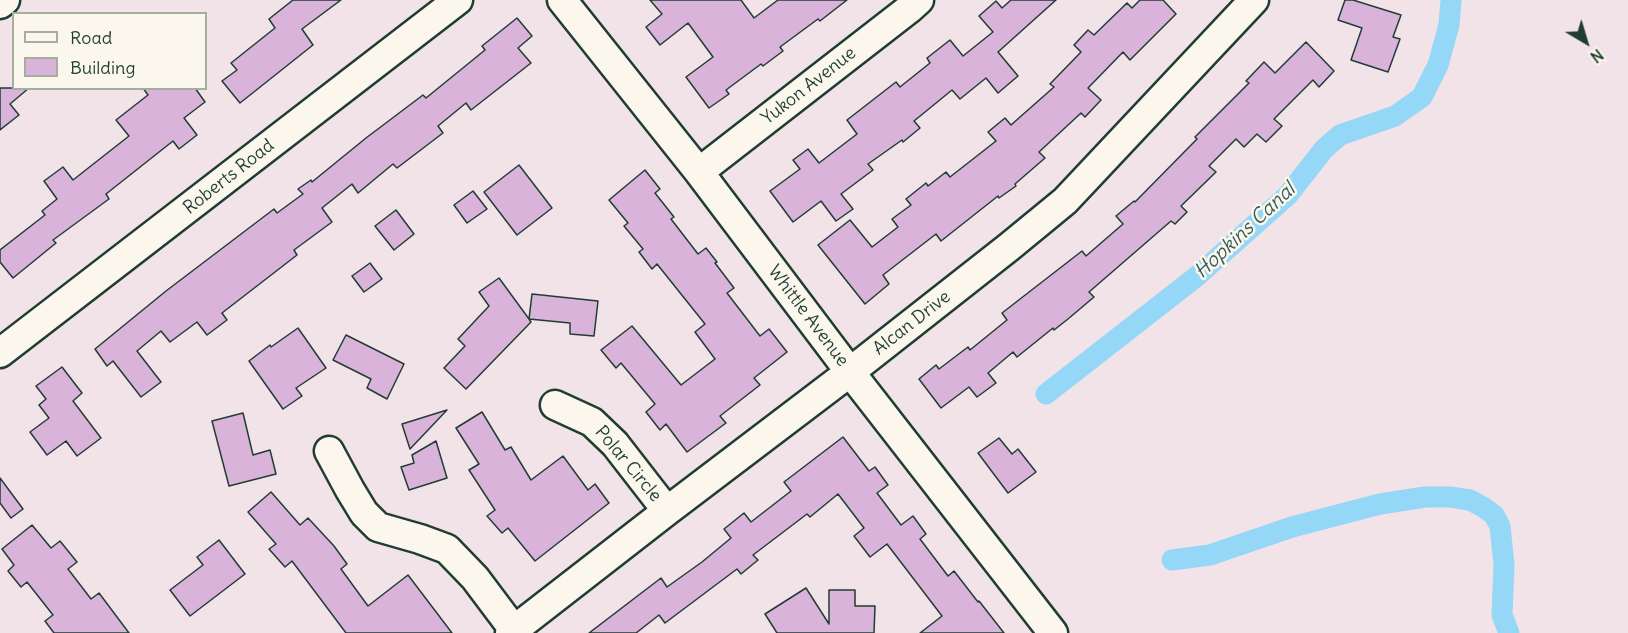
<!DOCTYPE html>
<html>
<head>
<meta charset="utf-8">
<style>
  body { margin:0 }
  #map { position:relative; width:1628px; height:633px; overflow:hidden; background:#f1e3e7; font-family:Delius,sans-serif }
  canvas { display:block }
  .legend { position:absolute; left:12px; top:12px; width:195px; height:78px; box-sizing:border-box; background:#fbf7ec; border:2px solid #a3ada2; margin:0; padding:8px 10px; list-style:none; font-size:18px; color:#1f3d34 }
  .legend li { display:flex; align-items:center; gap:12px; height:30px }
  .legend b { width:30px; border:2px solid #a3ada2 }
  .north { position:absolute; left:1556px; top:12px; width:60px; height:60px; -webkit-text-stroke:4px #fbf7ec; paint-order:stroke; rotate:142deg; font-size:16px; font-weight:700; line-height:24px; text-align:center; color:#1f3d34 }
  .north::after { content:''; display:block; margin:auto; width:21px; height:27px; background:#1f3d34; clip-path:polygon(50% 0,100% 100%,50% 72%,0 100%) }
</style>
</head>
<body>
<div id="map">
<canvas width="1628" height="633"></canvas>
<ul class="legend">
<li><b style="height:8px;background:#fbf7ec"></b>Road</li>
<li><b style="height:16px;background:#dab3db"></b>Building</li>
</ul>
<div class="north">N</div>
</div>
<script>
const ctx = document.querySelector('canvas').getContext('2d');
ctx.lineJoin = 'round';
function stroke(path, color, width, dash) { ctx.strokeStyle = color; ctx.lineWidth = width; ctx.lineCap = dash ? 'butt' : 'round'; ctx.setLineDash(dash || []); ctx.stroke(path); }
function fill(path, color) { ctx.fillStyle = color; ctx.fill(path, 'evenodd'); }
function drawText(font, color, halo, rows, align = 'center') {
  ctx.font = font + ' Delius,sans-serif'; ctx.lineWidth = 5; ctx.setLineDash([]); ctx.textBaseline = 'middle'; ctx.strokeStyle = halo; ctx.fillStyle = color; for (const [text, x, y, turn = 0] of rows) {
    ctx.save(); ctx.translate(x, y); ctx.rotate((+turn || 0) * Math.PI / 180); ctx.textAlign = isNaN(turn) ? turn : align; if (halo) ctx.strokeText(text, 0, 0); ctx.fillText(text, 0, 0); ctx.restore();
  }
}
stroke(new Path2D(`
  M1046,394L1196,277L1288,195L1324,149L1340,135L1395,116L1422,97L1438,65L1449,25L1451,0
  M1172,560L1210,555L1292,527L1380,504L1425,497H1450L1470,500L1483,507L1494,515L1500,526L1504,565L1502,615L1509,633`), '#95d7f7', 21);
const building = new Path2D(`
  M293,0H341L302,29L313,45L240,103L222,81L237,70L231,63L275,28L269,19Z
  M650,0H741L754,18L778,0H847L820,21L818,19L780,47L783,51L763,66L761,64L726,90L729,94L709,108L686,77L713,57L688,23L660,45L646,27L662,14Z
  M1011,0H1056L998,52L1018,76L998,93L986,78L960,99L952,90L914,121L920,128L903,142L902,140L868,164L873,170L841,194L853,209L836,221L821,201L793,222L770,191L800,169L793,160L808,149L819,163L857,134L847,120L896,82L900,87L930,63L927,58L950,40L963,56L993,32L979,16L996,1L1002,8Z
  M1140,0H1163L1176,14L1130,60L1123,52L1088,88L1101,100L1085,117L1081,113L1039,152L1045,158L1015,184L1016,186L999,198L998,196L941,241L936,234L883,275L889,284L865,304L818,245L850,220L872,247L898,227L892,219L911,205L906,199L926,183L928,186L946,172L950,177L996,141L988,132L1005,118L1011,125L1054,87L1050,84L1081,52L1074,45L1088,30L1094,35L1127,3L1132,8Z
  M1345,0H1353L1401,15L1393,37L1400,39L1388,72L1351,60L1362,28L1338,20Z
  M517,18L532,36L518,48L531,63L471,110L466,103L438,126L443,133L397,168L393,164L358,193L352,184L322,208L332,222L294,250L297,255L222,313L227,320L207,335L197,322L170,342L161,331L137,351L161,382L141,397L113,361L107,366L95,349L166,291L274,209L277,213L303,194L298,189L311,180L312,182L366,138L423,95L426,98L485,50L482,46Z
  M1306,42L1334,71L1319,87L1313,80L1274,119L1282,126L1266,142L1257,134L1244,147L1236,139L1209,166L1216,172L1181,206L1187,212L1175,224L1171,221L1089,292L1094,297L1068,319L1054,330L1053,328L1017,357L1013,352L988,373L996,383L977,397L969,387L941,408L919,379L936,365L939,369L968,347L970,350L1007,320L1002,313L1082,251L1086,256L1123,224L1116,216L1134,201L1135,202L1197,139L1195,137L1249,83L1246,81L1264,62L1275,73Z
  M0,88H29L10,104L19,115L0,130Z
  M143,88H195L205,102L184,118L197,135L179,149L173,141L106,194L109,199L53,240L56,243L13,278L0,262V250L45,215L42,211L57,199L44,181L63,167L73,180L129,136L116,120L148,95Z
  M519,165L552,208L517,235L484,192Z
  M645,170L660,189L655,193L674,217L671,219L698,254L706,248L717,262L715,263L734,288L727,293L760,336L769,329L787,352L754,378L760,385L720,416L726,423L687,452L666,424L660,430L646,412L655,404L621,363L616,368L601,350L632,326L681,385L715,359L695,332L705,324L657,264L652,269L639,252L643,249L624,226L628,223L609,200Z
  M473,191L487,209L467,223L454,205Z
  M396,210L414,234L394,250L375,226Z
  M370,263L382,279L364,292L352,276Z
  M499,278L529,319L532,294L598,301L594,336L570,334V323L529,319L531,322L466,389L444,368L465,346L458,339L489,306L479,292Z
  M298,328L326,368L296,388L302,396L283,409L249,361L270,345L271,347Z
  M346,335L404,364L387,399L367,388L371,379L333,360Z
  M62,367L82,393L73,401L101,438L77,456L66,441L47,455L30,432L49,418L39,405L46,399L36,386Z
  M447,410L410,449L402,424Z
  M482,412L505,450L511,447L531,480L563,456L588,490L595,484L609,503L535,561L508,528L502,533L487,516L495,510L469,470L479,464L456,428Z
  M243,413L253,455L270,450L276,474L229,486L212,421Z
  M843,437L869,471L875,467L888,485L877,493L901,525L913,516L926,534L920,539L948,576L954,571L978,602L979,601L1004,633H920L942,616L887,544L870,557L854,536L864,528L838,494L810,517L807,514L753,555L758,560L741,574L737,569L665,623L659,615L636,633H589L661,578L667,587L702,562L731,538L724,529L744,513L751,522L791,491L784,482Z
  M999,438L1012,454L1018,449L1036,472L1008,493L978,453Z
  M436,441L447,478L409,490L401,467L414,463L412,455Z
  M0,478L23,509L11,518L0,503Z
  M271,492L300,525L308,518L334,546L347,564L341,569L368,606L408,575L452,633H346L292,561L285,567L269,549L276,544L248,512Z
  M32,525L51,548L60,541L77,562L68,569L91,599L99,593L129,633H54L45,621L53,615L27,582L21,587L8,571L14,565L2,549Z
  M219,540L245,574L190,616L170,590L203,565L197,557Z
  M806,588L829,624V590H855V606H875L874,633H777L765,614Z`);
fill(building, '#dab3db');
stroke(building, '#1f3d34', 1.5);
const minor = new Path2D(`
  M562,0L699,172L850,372L1053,633
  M0,4L5,0
  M699,172L909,9L919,0
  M0,353L458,0
  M555,405L592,422L615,444L667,511
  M329,451L350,490L364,513L378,527L420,539L447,549L475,578L514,630
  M510,633L667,511L850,372L1009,247L1065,201L1254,0`);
stroke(minor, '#1f3d34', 33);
stroke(minor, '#fbf7ec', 28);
drawText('18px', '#1f3d34', '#fbf7ec', [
  ["Yukon Avenue",809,86,-38],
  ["Roberts Road",229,177,-38],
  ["Whittle Avenue",808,316,53],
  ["Alcan Drive",912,323,-38],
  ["Polar Circle",628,464,50]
]);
drawText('italic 20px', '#375c5b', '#fbf7ec', [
  ["Hopkins Canal",1245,231,-43]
]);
</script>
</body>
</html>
